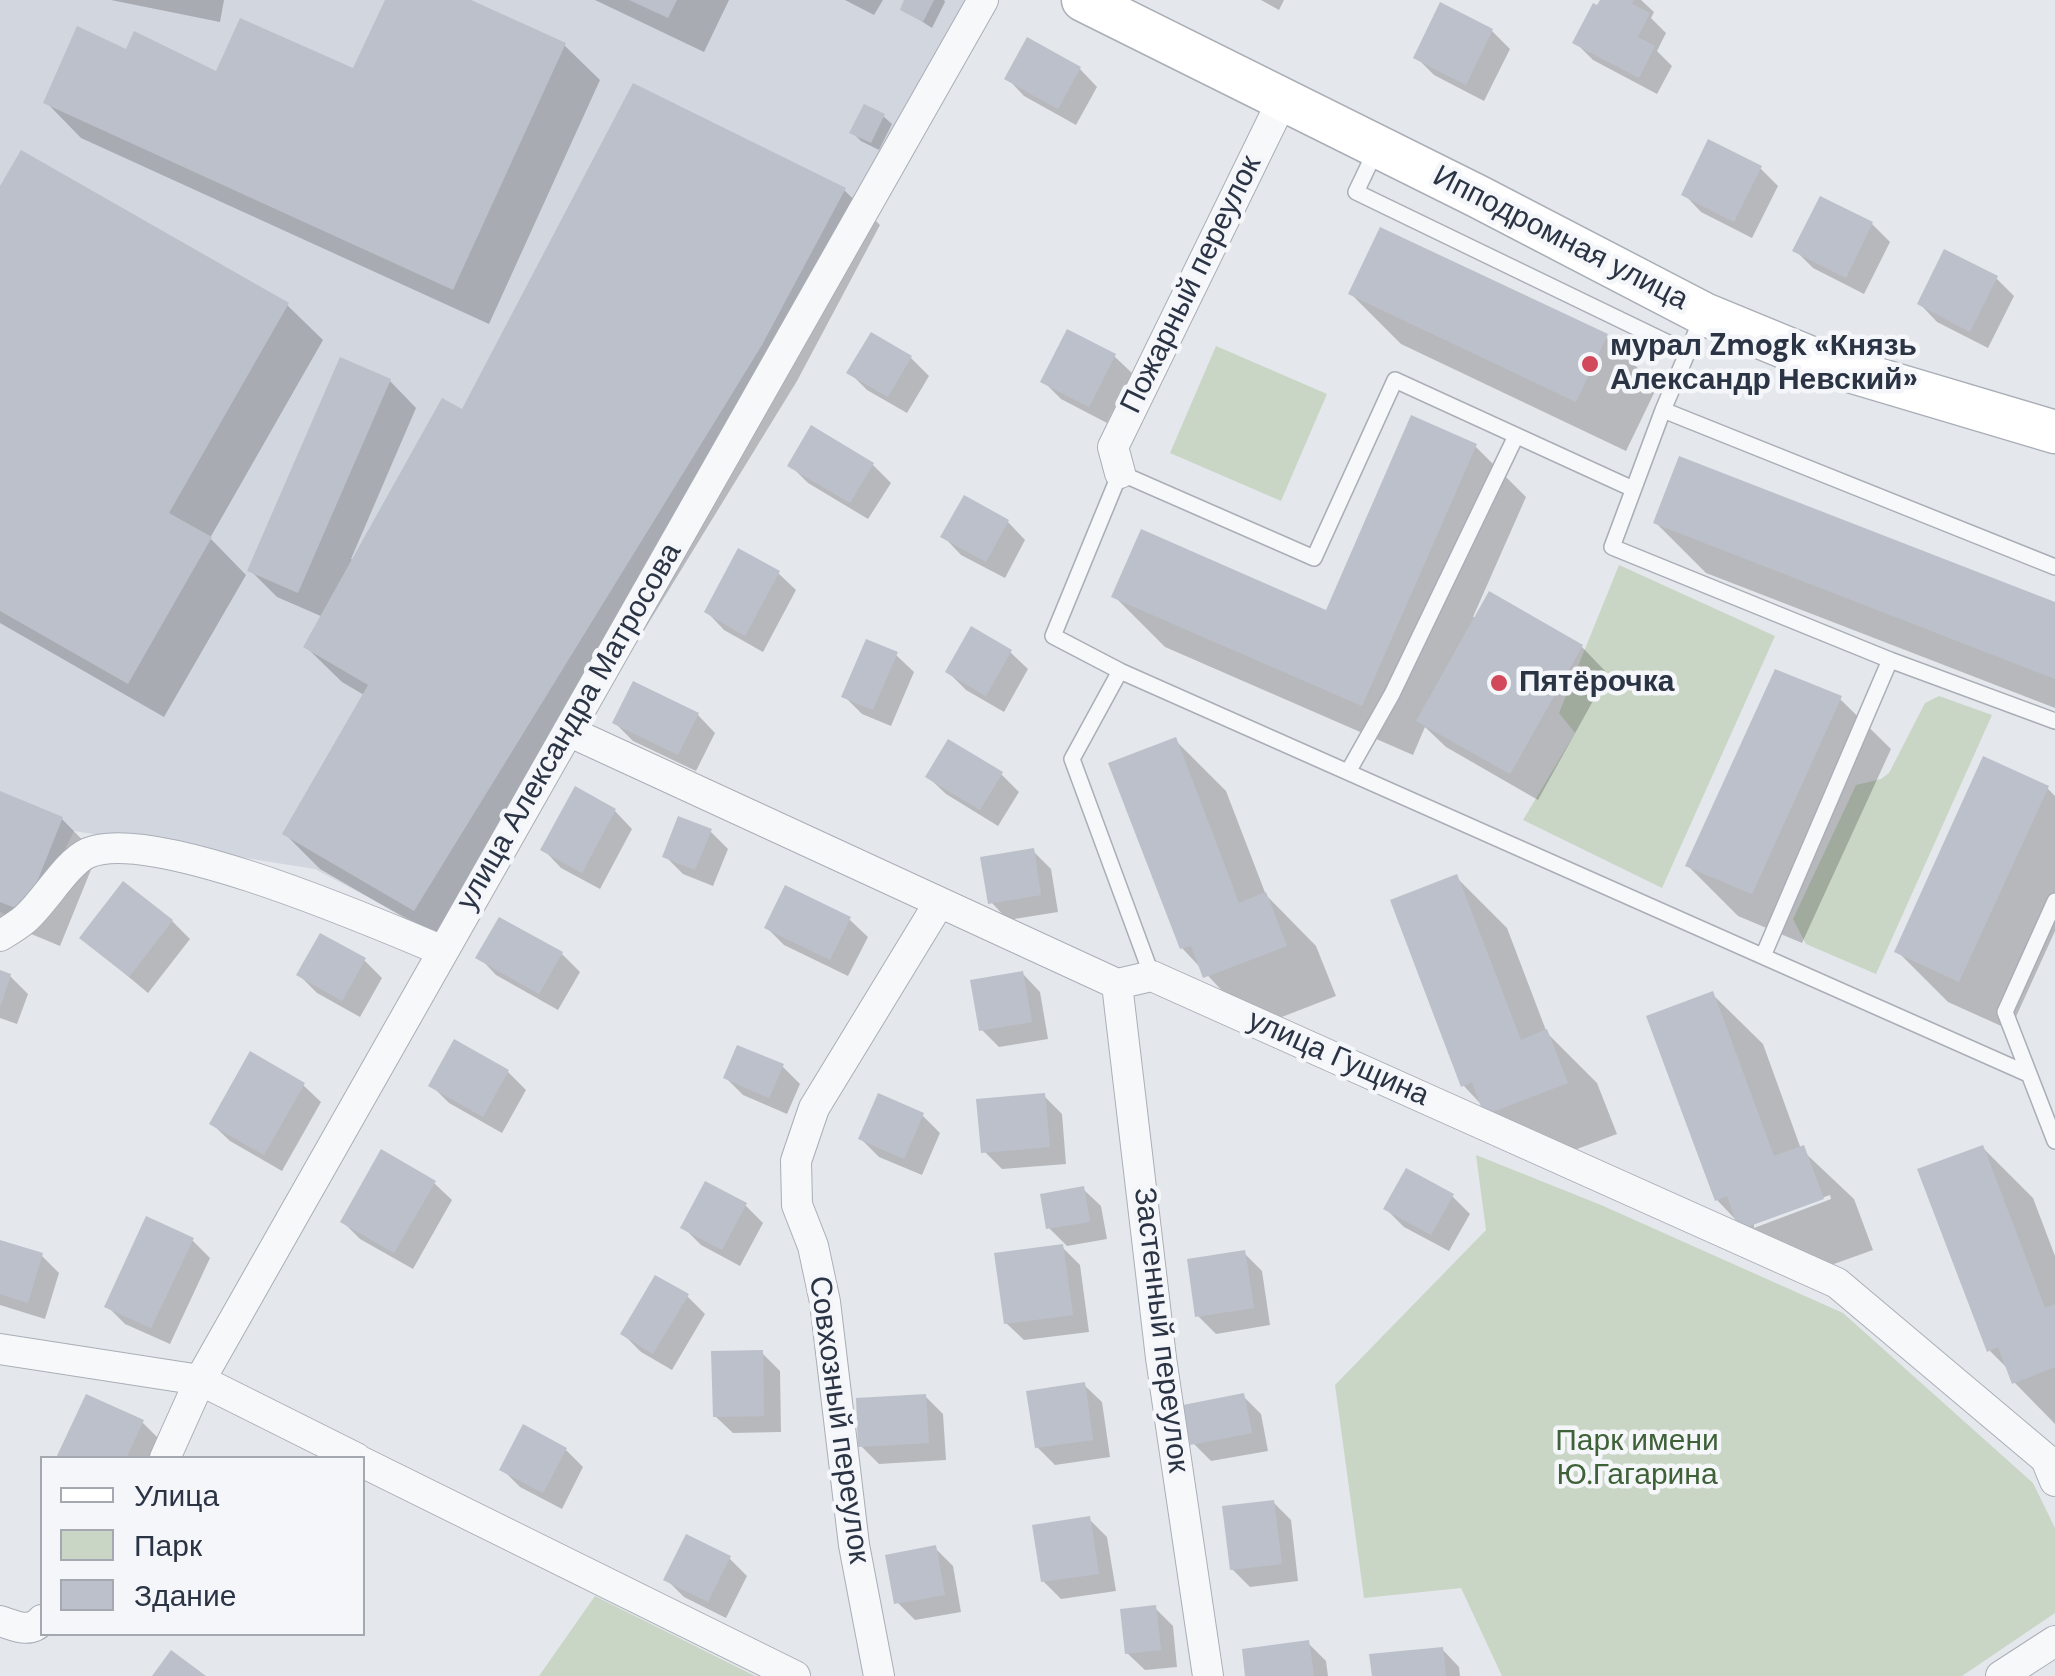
<!DOCTYPE html>
<html>
<head>
<meta charset="utf-8">
<style>
  body { margin:0 }
  #map { position:relative; width:2055px; height:1676px; overflow:hidden; background:#e4e7ec; font-family:"DM Sans",sans-serif }
  canvas { display:block }
  .legend { position:absolute; left:40px; top:1456px; width:325px; height:180px; box-sizing:border-box; background:#f4f6f9; border:2px solid #a4a8b1; margin:0; padding:12px 18px; list-style:none; font-size:30px; color:#2b3445 }
  .legend li { display:flex; align-items:center; gap:20px; height:50px }
  .legend b { width:50px; border:2px solid #a4a8b1 }
</style>
</head>
<body>
<div id="map">
<canvas width="2055" height="1676"></canvas>
<ul class="legend">
<li><b style="height:12px;background:#fff"></b>Улица</li>
<li><b style="height:28px;background:#c9d6c5"></b>Парк</li>
<li><b style="height:28px;background:#bbc0ca"></b>Здание</li>
</ul>
</div>
<script>
const ctx = document.querySelector('canvas').getContext('2d');
ctx.lineJoin = 'round';
function fill(path, color) { ctx.fillStyle = color; ctx.fill(path, 'evenodd'); }
function stroke(path, color, width, dash) { ctx.strokeStyle = color; ctx.lineWidth = width; ctx.lineCap = dash ? 'butt' : 'round'; ctx.setLineDash(dash || []); ctx.stroke(path); }
function drawText(font, color, halo, rows, align = 'center') {
  ctx.font = font + ' "DM Sans",sans-serif'; ctx.lineWidth = 9; ctx.setLineDash([]); ctx.textBaseline = 'middle'; ctx.strokeStyle = halo; ctx.fillStyle = color; for (const [text, x, y, turn = 0] of rows) {
    ctx.save(); ctx.translate(x, y); ctx.rotate((+turn || 0) * Math.PI / 180); ctx.textAlign = isNaN(turn) ? turn : align; if (halo) ctx.strokeText(text, 0, 0); ctx.fillText(text, 0, 0); ctx.restore();
  }
}
fill(new Path2D(`
  M0,0H967L443,937L315,869L74,831L29,924L0,912Z`), '#d2d6de');
fill(new Path2D(`
  M1216,346L1327,394L1281,501L1170,453Z
  M1619,565L1775,636L1662,888L1523,820L1575,733L1559,713Z
  M1939,696L1992,715L1876,974L1806,944L1793,919L1856,785L1881,779L1889,773L1925,703Z
  M1476,1155L1601,1205L1843,1313L2033,1483L2055,1528V1613L1962,1676H1502L1461,1588L1364,1598L1335,1385L1486,1230Z
  M595,1596L755,1676H539Z`), '#c9d6c5');
fill(new Path2D(`
  M111,0H224L220,22Z
  M388,0H465L564,45L600,80L489,324L81,138L46,102L127,52L218,75L355,72Z
  M595,0H729L704,52Z
  M845,0H883L874,15Z
  M907,0H944L945,2L932,28L903,9Z
  M1261,0H1284L1279,10Z
  M1603,0H1641L1654,12L1651,18L1666,33L1657,51L1672,66L1657,94L1593,60L1575,42Z
  M1492,31L1510,49L1484,101L1434,75L1416,57Z
  M1028,41L1080,69L1097,87L1076,125L1024,96L1007,78Z
  M883,116L892,124L879,150L861,141L852,132Z
  M1760,168L1778,186L1752,238L1701,212L1684,194Z
  M844,190L880,225L797,381L451,945L320,869L285,834L364,695L342,682L306,647L323,617L277,597L250,570L390,381L416,408L351,559L354,560L463,412Z
  M0,191L287,305L323,340L210,538L246,575L164,717L0,623Z
  M1872,224L1890,242L1864,294L1813,268L1795,250Z
  M1996,278L2014,296L1988,348L1937,322L1920,304Z
  M1351,294L1606,337L1657,387L1626,451L1401,344Z
  M1114,356L1132,373L1107,423L1061,399L1043,381Z
  M911,358L929,376L907,413L867,390L850,373Z
  M812,429L873,465L891,483L868,519L808,483L790,465Z
  M1475,446L1526,497L1473,617L1582,647L1608,674L1538,800L1446,747L1425,727L1413,755L1165,647L1114,596L1327,613Z
  M1008,522L1025,540L1005,578L961,555L944,537Z
  M1656,523L2055,604V708L1706,573Z
  M778,573L796,590L763,652L724,630L707,612Z
  M1010,652L1028,669L1004,712L966,690L948,672Z
  M896,655L914,672L891,726L862,714L844,696Z
  M1840,699L1891,749L1802,943L1738,916L1688,866Z
  M698,715L715,733L696,771L633,741L615,723Z
  M1175,740L1226,791L1266,895L1316,946L1336,996L1256,1027L1182,948Z
  M1001,774L1019,792L998,826L946,794L928,777Z
  M2047,788L2055,796V931L2010,1030L1948,1002L1897,951Z
  M0,793L62,819L97,855L60,946L0,921Z
  M615,811L632,829L600,889L561,868L544,850Z
  M710,831L728,849L713,886L683,874L665,856Z
  M1033,851L1051,869L1058,912L1008,920L991,902Z
  M1456,877L1507,928L1547,1033L1597,1083L1617,1134L1537,1164L1463,1085Z
  M786,889L850,920L868,937L848,976L784,945L767,928Z
  M500,920L562,954L580,972L558,1010L496,975L479,957Z
  M172,921L190,939L148,993L82,938Z
  M364,960L382,978L360,1017L317,993L299,975Z
  M0,972L10,976L28,994L17,1024L0,1018Z
  M1023,974L1040,992L1048,1039L999,1047L981,1029Z
  M1712,994L1763,1044L1801,1149L1854,1199L1873,1250L1792,1279L1717,1200ZM1830,1195L1831,1199L1754,1228V1222Z
  M782,1066L800,1084L787,1114L743,1095L726,1078Z
  M508,1072L526,1090L502,1133L449,1103L431,1085Z
  M303,1085L321,1102L282,1171L230,1141L212,1124Z
  M1044,1096L1062,1114L1066,1164L1002,1169L984,1151Z
  M922,1115L940,1133L922,1175L879,1157L861,1139Z
  M1983,1148L2033,1198L2055,1256V1424L2014,1382L2009,1370L1989,1350Z
  M434,1183L452,1200L413,1269L360,1239L343,1222Z
  M1083,1189L1101,1206L1107,1239L1067,1246L1049,1228Z
  M1452,1196L1470,1214L1449,1251L1404,1227L1386,1209Z
  M745,1205L763,1223L740,1266L701,1245L683,1227Z
  M192,1240L210,1258L170,1344L125,1324L107,1306Z
  M0,1243L41,1255L59,1273L45,1319L0,1305Z
  M1062,1247L1080,1265L1089,1332L1024,1340L1006,1323L997,1256Z
  M1244,1253L1262,1271L1270,1325L1216,1334L1198,1316Z
  M687,1296L705,1314L672,1370L641,1352L623,1334Z
  M762,1353L780,1371L781,1432L733,1433L715,1416Z
  M1084,1385L1102,1402L1110,1457L1055,1465L1037,1447Z
  M925,1396L943,1414L946,1460L879,1464L861,1446Z
  M1243,1396L1261,1414L1268,1451L1211,1461L1193,1443Z
  M87,1397L142,1422L160,1440L152,1458H59Z
  M566,1450L583,1467L562,1509L520,1487L502,1469Z
  M1273,1502L1291,1520L1298,1581L1250,1587L1232,1569Z
  M1089,1519L1107,1537L1116,1591L1061,1599L1043,1581Z
  M935,1548L953,1566L961,1612L915,1620L897,1602Z
  M729,1558L747,1576L726,1618L684,1597L666,1579Z
  M1155,1608L1173,1626L1177,1667L1145,1670L1127,1653Z
  M1308,1643L1326,1661L1328,1676H1248Z
  M1442,1649L1459,1667L1460,1676H1374Z`), '#0003');
fill(new Path2D(`
  M385,0H471L566,43L453,290L43,103L77,26L126,49L134,31L216,71L240,18L353,68Z
  M629,0H677L668,18Z
  M904,0H934L923,22L900,10Z
  M1600,0H1634L1632,4L1650,13L1638,37L1655,46L1639,78L1572,43L1593,3L1597,5Z
  M1440,2L1493,29L1466,85L1413,58Z
  M1027,37L1081,67L1058,109L1004,79Z
  M633,83L846,188L762,345L414,911L282,834L368,685L303,647L442,398L462,409Z
  M864,104L885,114L871,143L849,133Z
  M1708,139L1762,166L1734,222L1681,195Z
  M21,150L289,303L169,513L212,537L128,684L0,611V186Z
  M1820,196L1873,222L1846,278L1792,251Z
  M1380,227L1608,334L1576,402L1348,294Z
  M1944,249L1998,276L1970,332L1917,304Z
  M1067,329L1116,354L1089,407L1040,382Z
  M871,332L912,356L888,397L846,373Z
  M340,357L391,379L298,593L247,571Z
  M1411,415L1477,444L1362,706L1111,597L1141,529L1326,610Z
  M811,425L874,463L850,503L787,466Z
  M1679,456L2055,602V679L1653,523Z
  M964,495L1009,520L986,562L940,537Z
  M738,548L780,571L745,636L704,612Z
  M1489,591L1583,645L1510,774L1416,721Z
  M971,626L1012,650L986,696L945,672Z
  M866,639L898,652L873,710L841,697Z
  M1775,669L1842,696L1752,894L1685,866Z
  M633,681L699,713L678,755L612,723Z
  M1176,737L1239,903L1266,892L1287,946L1203,978L1191,946L1180,949L1108,763Z
  M948,739L1003,772L980,810L925,777Z
  M1983,756L2049,786L1959,982L1894,952Z
  M575,786L616,809L582,873L540,850Z
  M0,791L63,817L25,912L0,902Z
  M678,816L712,829L695,870L662,857Z
  M1034,848L1041,895L988,904L980,857Z
  M1457,874L1521,1040L1547,1029L1568,1083L1484,1115L1472,1082L1461,1087L1390,900Z
  M123,881L173,920L129,977L79,938Z
  M785,885L851,917L830,960L764,928Z
  M499,917L563,952L539,994L475,958Z
  M320,933L366,958L342,1001L296,975Z
  M0,970L11,974L1,1005L0,1004Z
  M1023,971L1032,1022L979,1031L970,980Z
  M1713,991L1774,1156L1804,1145L1824,1199L1739,1230L1727,1196L1715,1201L1646,1016Z
  M454,1039L509,1070L483,1117L428,1086Z
  M737,1045L784,1064L769,1098L723,1078Z
  M250,1051L305,1083L264,1155L209,1124Z
  M878,1093L924,1113L904,1159L858,1139Z
  M1045,1093L1050,1147L981,1153L976,1099Z
  M1983,1145L2045,1308L2055,1304V1367L2012,1384L1998,1347L1987,1352L1917,1169Z
  M381,1149L436,1181L394,1253L340,1222Z
  M1406,1168L1454,1194L1431,1235L1383,1209Z
  M705,1181L747,1203L722,1250L680,1228Z
  M1084,1186L1090,1222L1046,1229L1040,1194Z
  M146,1216L194,1238L151,1328L104,1307Z
  M0,1240L43,1253L28,1303L0,1294Z
  M1063,1244L1073,1315L1004,1324L994,1253Z
  M1245,1250L1254,1308L1195,1317L1187,1259Z
  M655,1275L689,1294L653,1354L620,1334Z
  M763,1350L764,1416L713,1417L711,1351Z
  M1085,1382L1093,1440L1035,1448L1026,1391Z
  M1244,1393L1252,1433L1190,1445L1183,1405Z
  M86,1394L144,1420L126,1458H56Z
  M926,1394L929,1443L858,1447L856,1398Z
  M523,1424L567,1448L543,1493L499,1470Z
  M1274,1500L1282,1564L1230,1570L1222,1506Z
  M1090,1516L1099,1574L1041,1582L1032,1525Z
  M686,1534L731,1556L708,1602L663,1580Z
  M936,1545L945,1595L894,1604L885,1555Z
  M1156,1605L1161,1650L1125,1654L1120,1609Z
  M1309,1640L1314,1676H1245L1242,1649Z
  M1443,1647L1446,1676H1372L1369,1654Z
  M171,1650L206,1676H152Z`), '#bbc0ca');
const lane = new Path2D(`
  M1376,150L1356,192L1687,352
  M1702,318L1663,410L2055,567
  M1663,410L1612,547L1890,660L2055,721
  M1120,671L1053,636L1120,473L1314,558L1395,380L1633,489
  M1348,772L1392,694L1516,436
  M2055,901L2005,1012L2055,1141
  M1763,956L1890,660
  M1152,976L1072,759L1120,671L2028,1074`);
const street = new Path2D(`
  M1120,473L1113,447L1283,99
  M568,731L1117,984L1152,976L1837,1283L2046,1459L2055,1481
  M0,936C8,931 18,925 25,919C44,903 67,862 88,853C151,825 376,923 443,951
  M1117,984L1161,1358L1208,1676
  M0,1349L200,1380L356,1458
  M165,1458L200,1380L983,0
  M362,1462L795,1676
  M0,1621C16,1626 30,1634 42,1620
  M879,1676L854,1545L825,1302L813,1246L797,1205L796,1161L814,1108L939,903
  M2001,1676L2055,1641`);
const secondary = new Path2D(`
  M1083,0L1477,196L1704,314L1823,363L2055,432`);
stroke(lane, '#a9aeb7', 18);
stroke(street, '#a9aeb7', 32);
stroke(secondary, '#a9aeb7', 45);
stroke(lane, '#f7f8fa', 15);
stroke(street, '#f7f8fa', 30);
stroke(secondary, '#fff', 42);
for (const [x, y, r, color] of [
  [1590,364,10,"#d1495b"],
  [1499,683,10,"#d1495b"]
]) { const dot = new Path2D(); dot.arc(x, y, r, 0, 2 * Math.PI); ctx.fillStyle = color; ctx.fill(dot); stroke(dot, '#f4f6f9', 4); }
drawText('30px', '#2b3445', '#f4f6f9', [
  ["Ипподромная улица",1560,239,27],
  ["Пожарный переулок",1192,285,-64],
  ["улица Александра Матросова",570,727,-60],
  ["улица Гущина",1338,1059,24],
  ["Застенный переулок",1160,1330,83],
  ["Совхозный переулок",838,1420,82]
]);
drawText('bold 30px', '#2b3445', '#f4f6f9', [
  ["мурал Zmogk «Князь",1610,347],
  ["Александр Невский»",1610,381],
  ["Пятёрочка",1519,683]
], 'left');
drawText('30px', '#3f6138', '#f4f6f9', [
  ["Парк имени",1637,1442],
  ["Ю.Гагарина",1637,1476]
]);
</script>
</body>
</html>
